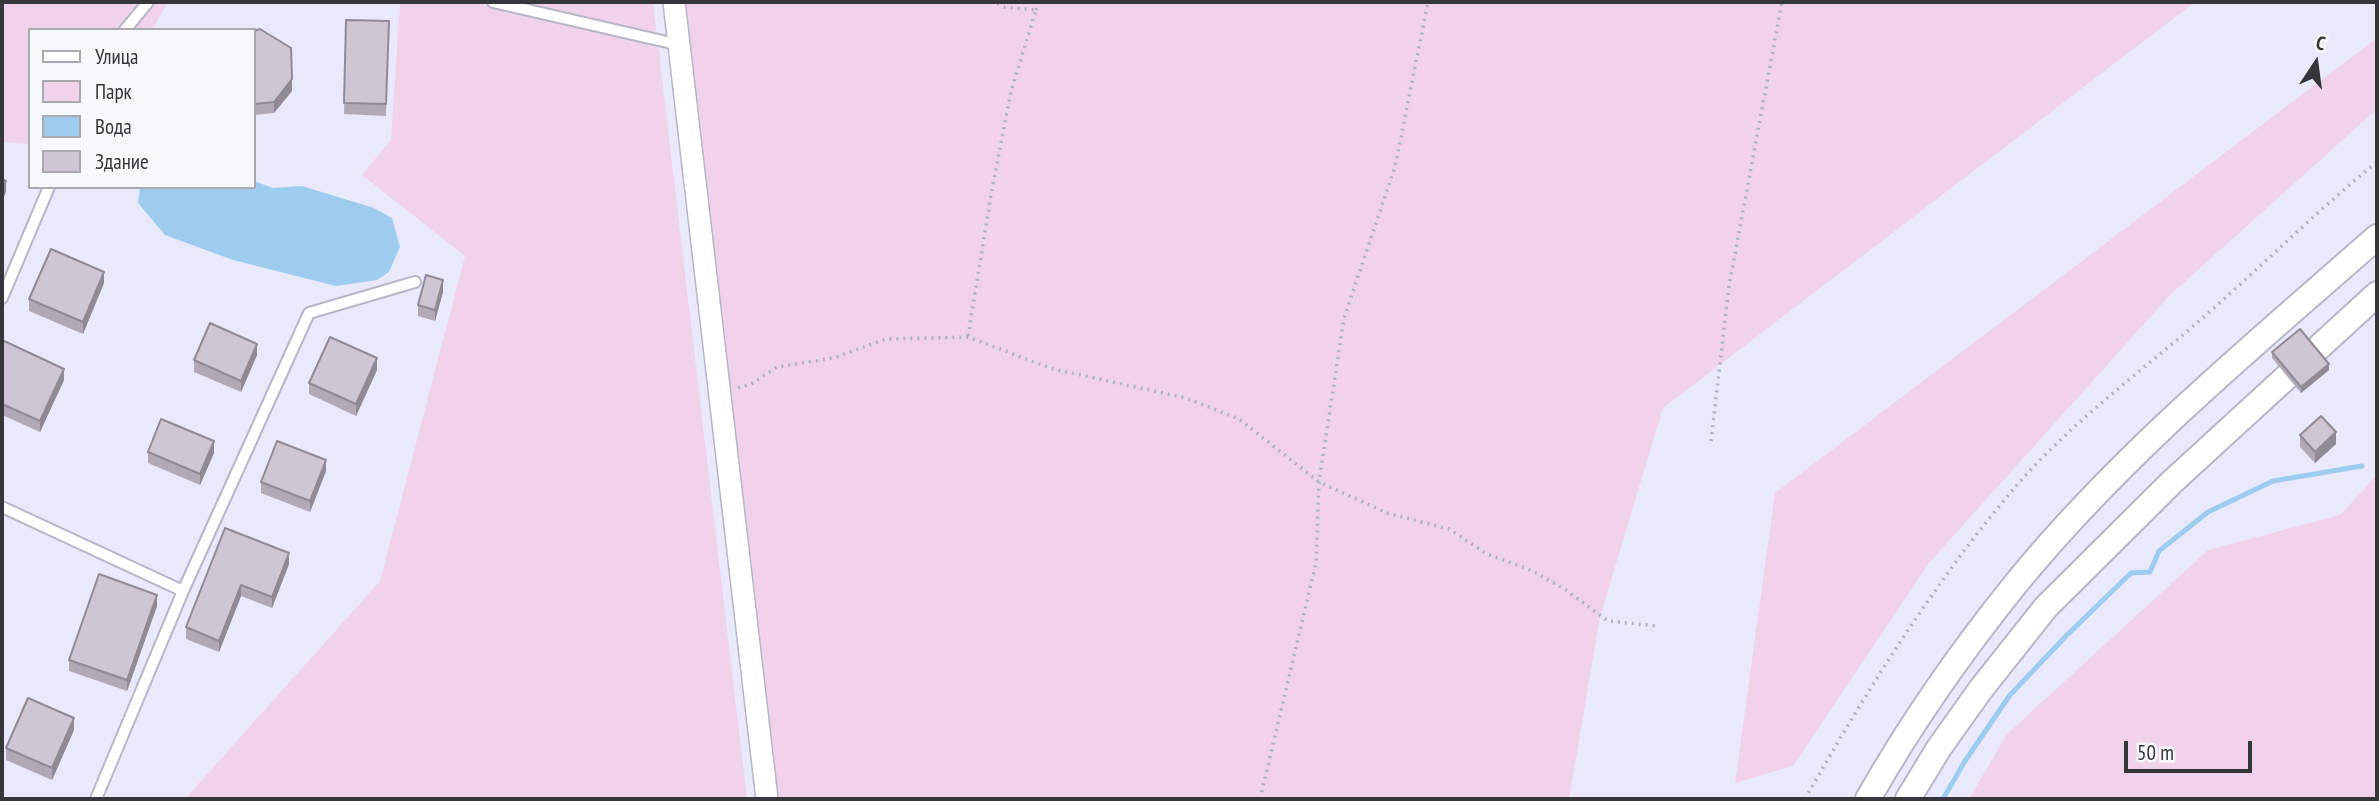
<!DOCTYPE html>
<html>
<head>
<meta charset="utf-8">
<style>
  body { margin:0 }
  #map { position:relative; width:2379px; height:801px; overflow:hidden; background:#e9e9fb; font-family:"PT Sans Narrow",sans-serif }
  canvas { display:block }
  .frame { position:absolute; inset:0; border:4px solid #36353c; pointer-events:none }
  .legend { position:absolute; left:28px; top:28px; width:228px; height:161px; box-sizing:border-box; background:#f7f7fe; border:2px solid #aaa9b0; margin:0; padding:9px 12px; list-style:none; font-size:21px; color:#36353c }
  .legend li { display:flex; align-items:center; gap:14px; height:35px }
  .legend b { width:35px; border:2px solid #aaa9b0 }
  .north { position:absolute; left:2281px; top:28px; width:70px; height:70px; -webkit-text-stroke:5px #f7f7fe; paint-order:stroke; rotate:13deg; font-size:19px; font-weight:700; line-height:28px; text-align:center; color:#36353c }
  .north::after { content:''; display:block; margin:auto; width:24px; height:32px; background:#36353c; clip-path:polygon(50% 0,100% 100%,50% 72%,0 100%) }
  .scale { position:absolute; left:2124px; top:741px; width:128px; height:32px; box-sizing:border-box; border:4px solid #36353c; border-top:0; padding-left:9px; font-size:21px; line-height:24px; white-space:nowrap; color:#36353c; -webkit-text-stroke:5px #f7f7fe; paint-order:stroke }
</style>
</head>
<body>
<div id="map">
<canvas width="2379" height="801"></canvas>
<div class="frame"></div>
<ul class="legend">
<li><b style="height:9px;background:#fff"></b>Улица</li>
<li><b style="height:19px;background:#f1d2eb"></b>Парк</li>
<li><b style="height:19px;background:#9eccef"></b>Вода</li>
<li><b style="height:19px;background:#cec5d5"></b>Здание</li>
</ul>
<div class="north">С</div>
<div class="scale">50 m</div>
</div>
<script>
const ctx = document.querySelector('canvas').getContext('2d');
ctx.lineJoin = 'round';
function fill(path, color) { ctx.fillStyle = color; ctx.fill(path, 'evenodd'); }
function stroke(path, color, width, dash) { ctx.strokeStyle = color; ctx.lineWidth = width; ctx.lineCap = dash ? 'butt' : 'round'; ctx.setLineDash(dash || []); ctx.stroke(path); }
fill(new Path2D(`
  M2,2H168L152,30H30V144L2,142Z
  M400,2H653L747,799H185L380,581L465,256L362,175L391,140Z
  M684,2H2195L1663,408L1600,617L1569,799H776Z
  M2377,38V109L2170,295L1929,563L1793,766L1735,783L1775,493Z
  M2377,475V799H1969L2007,734L2208,550L2340,515Z`), '#f1d2eb');
fill(new Path2D(`
  M254,181L273,188L302,186L374,208L392,218L400,247L389,272L377,280L336,286L233,260L165,235L138,203L140,187H254Z`), '#9eccef');
stroke(new Path2D(`
  M1943,799L1965,761L2010,695L2067,635L2131,573L2150,572L2159,551L2208,512L2273,481L2362,466`), '#9eccef', 5);
const service = new Path2D(`
  M493,2L680,45
  M125,30L148,2
  M2,298L49,187
  M2,507L183,591
  M96,799L183,591L309,313L415,282`);
const minor = new Path2D(`
  M674,2L767,799`);
const tertiary = new Path2D(`
  M1868,799C1911,723 1963,649 2018,581C2123,453 2253,346 2377,237
  M1908,799L1939,748L1981,689L2046,607L2173,481L2377,294`);
stroke(service, '#b7b6c8', 14);
stroke(minor, '#b7b6c8', 24);
stroke(tertiary, '#b7b6c8', 28);
stroke(new Path2D(`
  M1036,10L1038,2
  M968,336L991,195L1011,91L1036,10L1004,7L995,2
  M738,388L751,384L777,367L833,358L886,339L968,337L1053,369L1186,398L1239,419L1319,482L1387,513L1449,529L1487,554L1531,570L1566,590L1608,621L1657,626
  M1711,441L1729,286L1782,2
  M1260,799L1316,563L1319,482L1344,318L1395,167L1428,2
  M1805,799C1866,692 1931,587 2011,492C2064,429 2129,381 2191,328C2254,274 2313,214 2377,162`), '#b2b1c0', 3.5, [2, 5]);
stroke(service, '#fff', 10);
stroke(minor, '#fff', 21);
stroke(tertiary, '#fff', 24);
fill(new Path2D(`
  M346,20L389,21L386,116L344,114Z
  M254,31L292,91L274,113L254,115Z
  M104,283L83,334L29,311V299Z
  M443,292L435,321L418,316V305Z
  M2,340L64,380L40,432L2,415Z
  M2272,352L2329,370L2301,393L2272,358Z
  M257,355L241,392L194,372V360Z
  M377,370L356,416L309,394V383Z
  M2300,435L2336,444L2315,463L2300,447Z
  M148,452L214,453L200,485L148,463Z
  M326,471L310,512L261,493V482Z
  M225,528L289,564L272,608L241,596L219,652L186,639V627Z
  M157,606L127,691L69,671V660Z
  M74,730L52,780L6,760V748Z`), '#b1a9b7');
fill(new Path2D(`
  M292,79V91L274,113V102Z
  M6,181V192L2,202V191Z
  M104,272V283L83,334V322Z
  M443,280V292L435,321V310Z
  M257,344V355L241,392V381Z
  M377,358V370L356,416V404Z
  M2329,364V370L2301,393V387Z
  M64,369V380L40,432V421Z
  M2336,432V444L2315,463V452Z
  M214,441V453L200,485V474Z
  M326,460V471L310,512V501Z
  M289,553V564L272,608V597Z
  M241,585V596L219,652V641Z
  M157,595V606L127,691V680Z
  M74,718V730L52,780V768Z`), '#908a95');
const building = new Path2D(`
  M346,20L389,21L386,104L344,103Z
  M260,29L291,48L292,79L274,102L254,104V31Z
  M2,179L6,181L2,191Z
  M51,249L104,272L83,322L29,299Z
  M426,275L443,280L435,310L418,305Z
  M210,323L257,344L241,381L194,360Z
  M2300,329L2329,364L2301,387L2272,352Z
  M330,337L377,358L356,404L309,383Z
  M2,340L64,369L40,421L2,404Z
  M2321,416L2336,432L2315,452L2300,435Z
  M161,419L214,441L200,474L148,452Z
  M277,441L326,460L310,501L261,482Z
  M225,528L289,553L272,597L241,585L219,641L186,627Z
  M99,574L157,595L127,680L69,660Z
  M28,698L74,718L52,768L6,748Z`);
fill(building, '#cec5d5');
stroke(building, '#908a95', 2);
</script>
</body>
</html>
